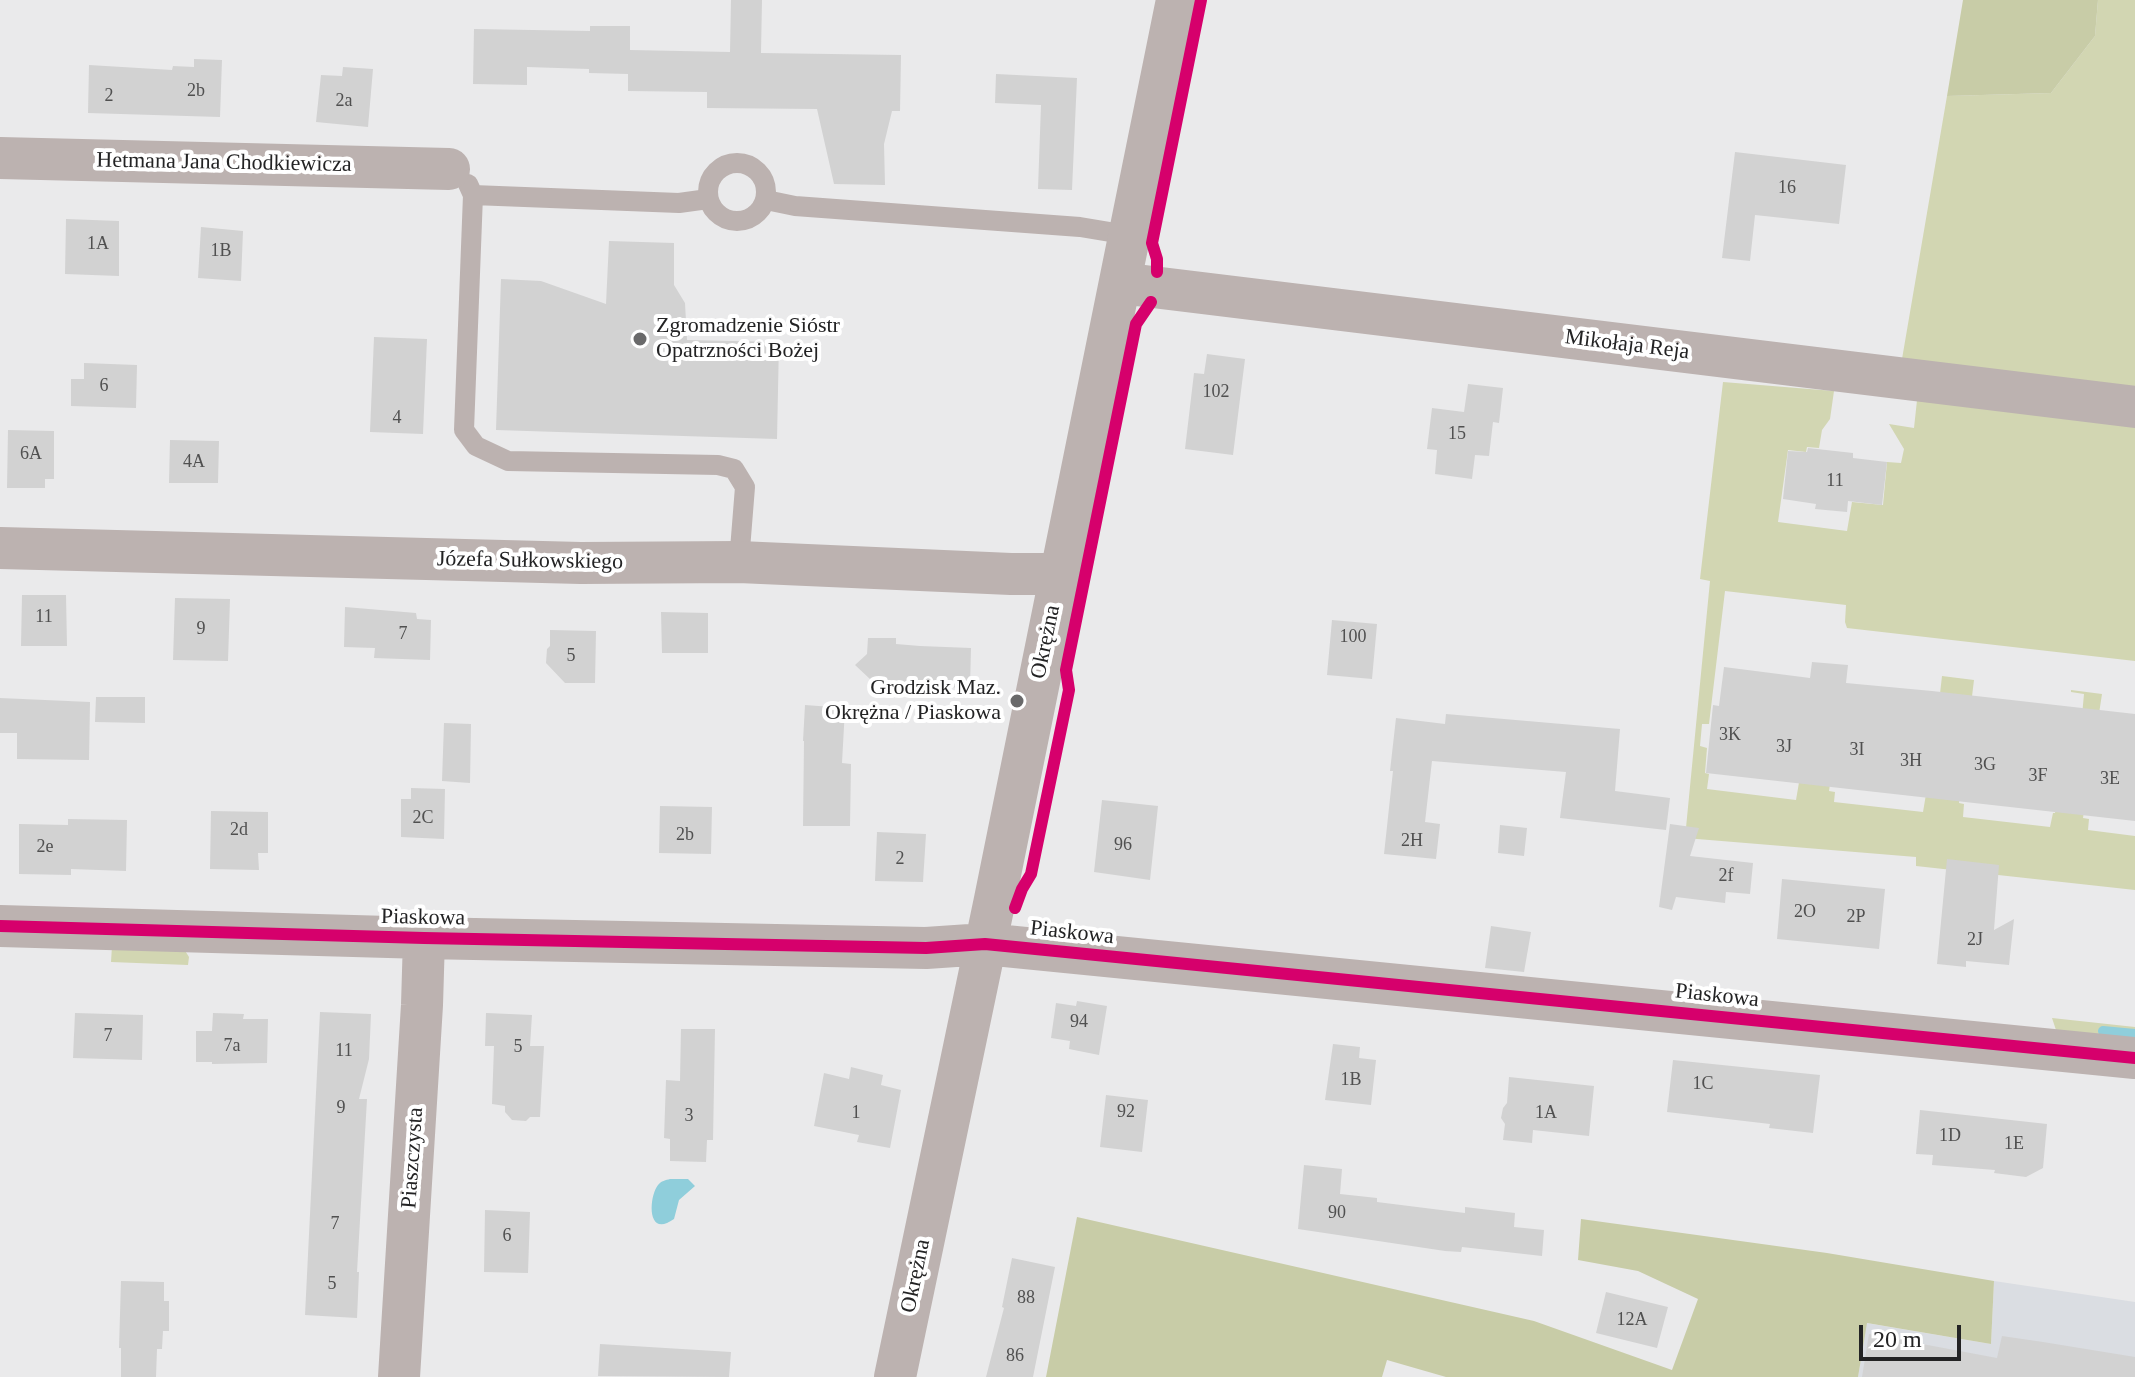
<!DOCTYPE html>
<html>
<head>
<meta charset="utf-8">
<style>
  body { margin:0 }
  #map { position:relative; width:2135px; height:1377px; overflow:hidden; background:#eaeaeb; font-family:Georgia,serif }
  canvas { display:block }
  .scale { position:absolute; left:1859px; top:1325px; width:102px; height:36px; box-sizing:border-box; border:4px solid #232324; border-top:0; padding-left:10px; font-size:24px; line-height:28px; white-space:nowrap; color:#232324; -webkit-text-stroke:6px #fff; paint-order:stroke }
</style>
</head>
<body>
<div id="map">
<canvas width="2135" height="1377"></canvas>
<div class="scale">20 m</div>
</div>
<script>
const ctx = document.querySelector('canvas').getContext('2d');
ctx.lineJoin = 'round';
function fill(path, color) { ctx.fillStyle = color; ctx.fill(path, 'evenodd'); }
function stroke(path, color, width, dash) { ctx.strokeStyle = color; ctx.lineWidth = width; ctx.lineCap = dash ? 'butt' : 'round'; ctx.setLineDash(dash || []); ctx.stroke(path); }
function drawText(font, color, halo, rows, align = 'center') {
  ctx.font = font + ' Georgia,serif'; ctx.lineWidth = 8; ctx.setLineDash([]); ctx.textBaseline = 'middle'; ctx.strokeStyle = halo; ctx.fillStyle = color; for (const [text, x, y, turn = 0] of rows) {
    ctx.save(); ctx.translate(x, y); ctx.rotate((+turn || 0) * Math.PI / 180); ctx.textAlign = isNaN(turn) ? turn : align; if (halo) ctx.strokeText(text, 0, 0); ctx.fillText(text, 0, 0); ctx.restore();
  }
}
fill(new Path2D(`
  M1994,1281L2135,1302V1377H1858L1866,1323L1991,1344Z`), '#dadde2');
fill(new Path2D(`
  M2098,0H2135V389L1902,359L1947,96L2051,93L2095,36Z
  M1723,382L1834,391L1830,419L1822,430L1819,448L1807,447L1806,452L1788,450L1778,522L1847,531L1852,502L1883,505L1887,462L1901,463L1904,449L1889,424L1914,428L1918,391L2135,422V661L1847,628L1845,622L1846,605L1725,591L1709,724H1702L1700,746L1707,748L1705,773L1709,774L1707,789L1796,800L1803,759L1833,763L1829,791L1835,792L1834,802L1923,812L1934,747L1942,676L1974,680L1959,803L1964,804L1963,817L2050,827L2053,813H2055L2058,789L2079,748L2084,694L2071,692V690L2102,694L2083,818L2089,819L2088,830L2135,836V890L1916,866V857L1685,838L1710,581L1700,579Z
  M112,946L184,949L189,957L188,965L111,962Z
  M2052,1018L2135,1027V1043L2058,1036Z`), '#d2d6b2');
fill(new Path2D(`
  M1963,0H2098L2095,36L2051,93L1947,96Z
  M1077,1217L1534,1321L1672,1370L1698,1299L1638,1271L1578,1260L1581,1219L1827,1253L1994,1281L1991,1344L1867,1323L1858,1377H1446L1387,1360L1382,1377H1046Z`), '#c8cca7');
fill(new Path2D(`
  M670,1179H688L695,1186L679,1200L674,1219C646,1239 649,1196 658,1185C661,1181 666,1180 670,1179Z`), '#8fcedb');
stroke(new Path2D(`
  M2103,1031L2135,1034`), '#8fcedb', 10);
fill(new Path2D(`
  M731,0H762L761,53L901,55L900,111H892L884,144L885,185L834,184L817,109L707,108V92L628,91V74L589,73V69L527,67V85L473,84L474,29L590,31V26H630V50L730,52Z
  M194,59L222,60L220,117L88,113L89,65L172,70L173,66L194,67Z
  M343,67L373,69L368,127L316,122L321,75L342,76Z
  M996,74L1077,78L1072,190L1038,189L1041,105L995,103Z
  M1735,152L1846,165L1839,224L1755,215L1750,261L1722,258Z
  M66,219L119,221V276L65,274Z
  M201,227L243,231L241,281L198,278Z
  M609,241L674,243V285L685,303L687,340L779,342L777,439L496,430L501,279L541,281L606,304Z
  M374,337L427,339L423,434L370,432Z
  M1207,354L1245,359L1233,455L1185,449L1194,373L1204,374Z
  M84,363L137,365L136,408L71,406V379H84Z
  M1468,384L1503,388L1499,423L1493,422L1489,456L1475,455L1472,479L1435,474L1437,450L1427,449L1432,408L1464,412Z
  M8,430L54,431V479H45V488H7Z
  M170,440L219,441L218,483H169Z
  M1808,448L1853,453V458L1887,462L1882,505L1848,501L1847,512L1815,509L1816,504L1783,499L1788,451L1807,452Z
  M22,595H66L67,646H21Z
  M175,598L230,599L228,661L173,660Z
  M345,607L416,613L417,619L431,620L430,660L374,658L375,648L344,647Z
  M661,612L708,613V653H662Z
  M1332,620L1377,624L1372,679L1327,675Z
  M550,630L596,631L595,683H565L546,663L547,649L550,646Z
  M868,638H896V644L920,646L971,648L970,688L941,687V695L886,694L855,665L867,654Z
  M1812,662L1848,665L1846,683L1932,691L2135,714V821L1706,773L1713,705L1719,706L1724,667L1810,678Z
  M96,697H145V723L95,722Z
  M0,698L90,702L89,760L17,759V733H0Z
  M805,705L845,708L842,763L851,764L850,826H803L804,741H803Z
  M1446,714L1620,729L1615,791L1670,798L1666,830L1560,818L1566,772L1432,761L1425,822L1440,824L1436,859L1384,854L1393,771H1390L1396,718L1445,724Z
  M444,723L471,724L470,783L442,781Z
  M411,788L445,789L444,839L401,837V799H411Z
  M1102,800L1158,806L1150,880L1094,872Z
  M660,806L712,807L711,854L659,853Z
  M211,811L268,812V853H258L259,870L210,869Z
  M68,819L127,820L126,871L71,869V875L19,874V824L68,825Z
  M1670,824L1699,828L1690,856L1753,863L1750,894L1726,892L1725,903L1676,897L1672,910L1659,907Z
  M1500,825L1527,828L1524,856L1498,853Z
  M877,832L926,834L923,882L875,881Z
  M1947,859L1999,865L1994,930L2014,919L2009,965L1966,961V967L1937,964Z
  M1782,879L1885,889L1879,949L1777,939Z
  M1491,926L1531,932L1524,972L1485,968Z
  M1077,1001L1107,1006L1099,1055L1069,1049L1070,1041L1051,1038L1056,1003L1076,1006Z
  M320,1012L371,1014L369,1059L359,1099H367L357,1272H359L357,1318L305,1315Z
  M75,1013L143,1015L142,1060L73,1058Z
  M213,1013L244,1014L243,1019H268L267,1063L212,1064V1062H196V1031H212Z
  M486,1013L532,1015L530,1046H544L540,1117H530L526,1121L512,1120L505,1112V1106L492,1104L494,1046H485Z
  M681,1029H715L713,1140H707L706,1162L670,1161V1139L664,1138L666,1080L680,1081Z
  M1333,1044L1360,1047L1359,1058L1376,1060L1371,1105L1325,1100Z
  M1673,1060L1820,1075L1813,1133L1769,1128L1770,1124L1667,1112Z
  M851,1067L883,1075L881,1085L901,1090L890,1148L857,1142L859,1135L814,1126L824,1073L849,1079Z
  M1509,1077L1594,1086L1589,1136L1533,1130L1532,1143L1503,1140L1505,1124L1501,1118L1503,1108L1507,1103Z
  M1106,1095L1148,1100L1142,1152L1100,1147Z
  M1920,1110L2047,1124L2043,1168L2026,1177L1994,1173L1995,1170L1932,1165L1933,1155L1916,1154Z
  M1304,1165L1342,1169L1340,1194L1377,1198V1202L1465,1213V1207L1515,1213L1514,1227L1544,1230L1542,1256L1462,1247L1461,1252L1445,1251L1298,1229Z
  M485,1210L530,1212L528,1273L484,1272Z
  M1012,1258L1055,1267L1033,1377H986L1004,1308L1002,1307Z
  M121,1281L164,1282V1301H169V1331H163L162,1349H157L156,1377H121V1348H119Z
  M1606,1292L1668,1307L1657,1348L1596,1333Z
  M1869,1334L1997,1358L2002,1336L2043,1342L2135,1357V1377H1862Z
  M600,1344L731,1352L729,1377L598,1376Z`), '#d2d2d2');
stroke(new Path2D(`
  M708 192a29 29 0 1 1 58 0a29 29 0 1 1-58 0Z
  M468,184L473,195L679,203L708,199
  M473,195L464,430L476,446L508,461L718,465L734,469L745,487L739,562
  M766,200L795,206L1080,227L1128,235`), '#bcb2b0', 20);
stroke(new Path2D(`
  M0,158L449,169
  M1120,283L2135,407
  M0,548L581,563L739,562L1011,574H1060
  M0,926L424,938L926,948L985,944L2135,1058
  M399,1377L422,1005L424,938
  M895,1377L994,904L1177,0`), '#bcb2b0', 42);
stroke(new Path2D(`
  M1157,272V259L1152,243L1201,0
  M1015,908L1022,889L1031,874L1069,690L1066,670L1136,324L1151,302
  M0,926L424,938L926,948L985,944L2135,1058`), '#d6006c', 12);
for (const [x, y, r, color] of [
  [640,339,8,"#69696a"],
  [1017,701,8,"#69696a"]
]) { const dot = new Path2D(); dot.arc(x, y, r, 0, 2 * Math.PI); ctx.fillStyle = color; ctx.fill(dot); stroke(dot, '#fff', 3); }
drawText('18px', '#505050', null, [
  ["2b",196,91],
  ["2",109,96],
  ["2a",344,101],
  ["16",1787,188],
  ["1A",98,244],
  ["1B",221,251],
  ["6",104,386],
  ["102",1216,392],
  ["4",397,418],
  ["15",1457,434],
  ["6A",31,454],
  ["4A",194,462],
  ["11",1835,481],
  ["11",44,617],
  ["9",201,629],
  ["7",403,634],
  ["100",1353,637],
  ["5",571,656],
  ["3K",1730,735],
  ["3J",1784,747],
  ["3I",1857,750],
  ["3H",1911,761],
  ["3G",1985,765],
  ["3F",2038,776],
  ["3E",2110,779],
  ["2C",423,818],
  ["2d",239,830],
  ["2b",685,835],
  ["2H",1412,841],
  ["96",1123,845],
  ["2e",45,847],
  ["2",900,859],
  ["2f",1726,876],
  ["2O",1805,912],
  ["2P",1856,917],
  ["2J",1975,940],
  ["94",1079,1022],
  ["7",108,1036],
  ["7a",232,1046],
  ["5",518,1047],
  ["11",344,1051],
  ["1B",1351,1080],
  ["1C",1703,1084],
  ["9",341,1108],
  ["92",1126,1112],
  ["1",856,1113],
  ["1A",1546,1113],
  ["3",689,1116],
  ["1D",1950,1136],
  ["1E",2014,1144],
  ["90",1337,1213],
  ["7",335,1224],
  ["6",507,1236],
  ["5",332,1284],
  ["88",1026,1298],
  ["12A",1632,1320],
  ["86",1015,1356]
]);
drawText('22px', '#232324', '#fff', [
  ["Hetmana Jana Chodkiewicza",224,163,1],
  ["Mikołaja Reja",1627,345,7],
  ["Józefa Sułkowskiego",530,561,1],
  ["Okrężna",1046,642,-78],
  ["Piaskowa",423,918,1],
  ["Piaskowa",1072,933,6],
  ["Piaskowa",1717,996,6],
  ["Piaszczysta",413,1158,-86],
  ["Okrężna",916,1276,-78]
]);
drawText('22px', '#232324', '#fff', [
  ["Zgromadzenie Sióstr",656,326],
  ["Opatrzności Bożej",656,351],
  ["Grodzisk Maz.",1001,688,"right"],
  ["Okrężna / Piaskowa",1001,713,"right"]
], 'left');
</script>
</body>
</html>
